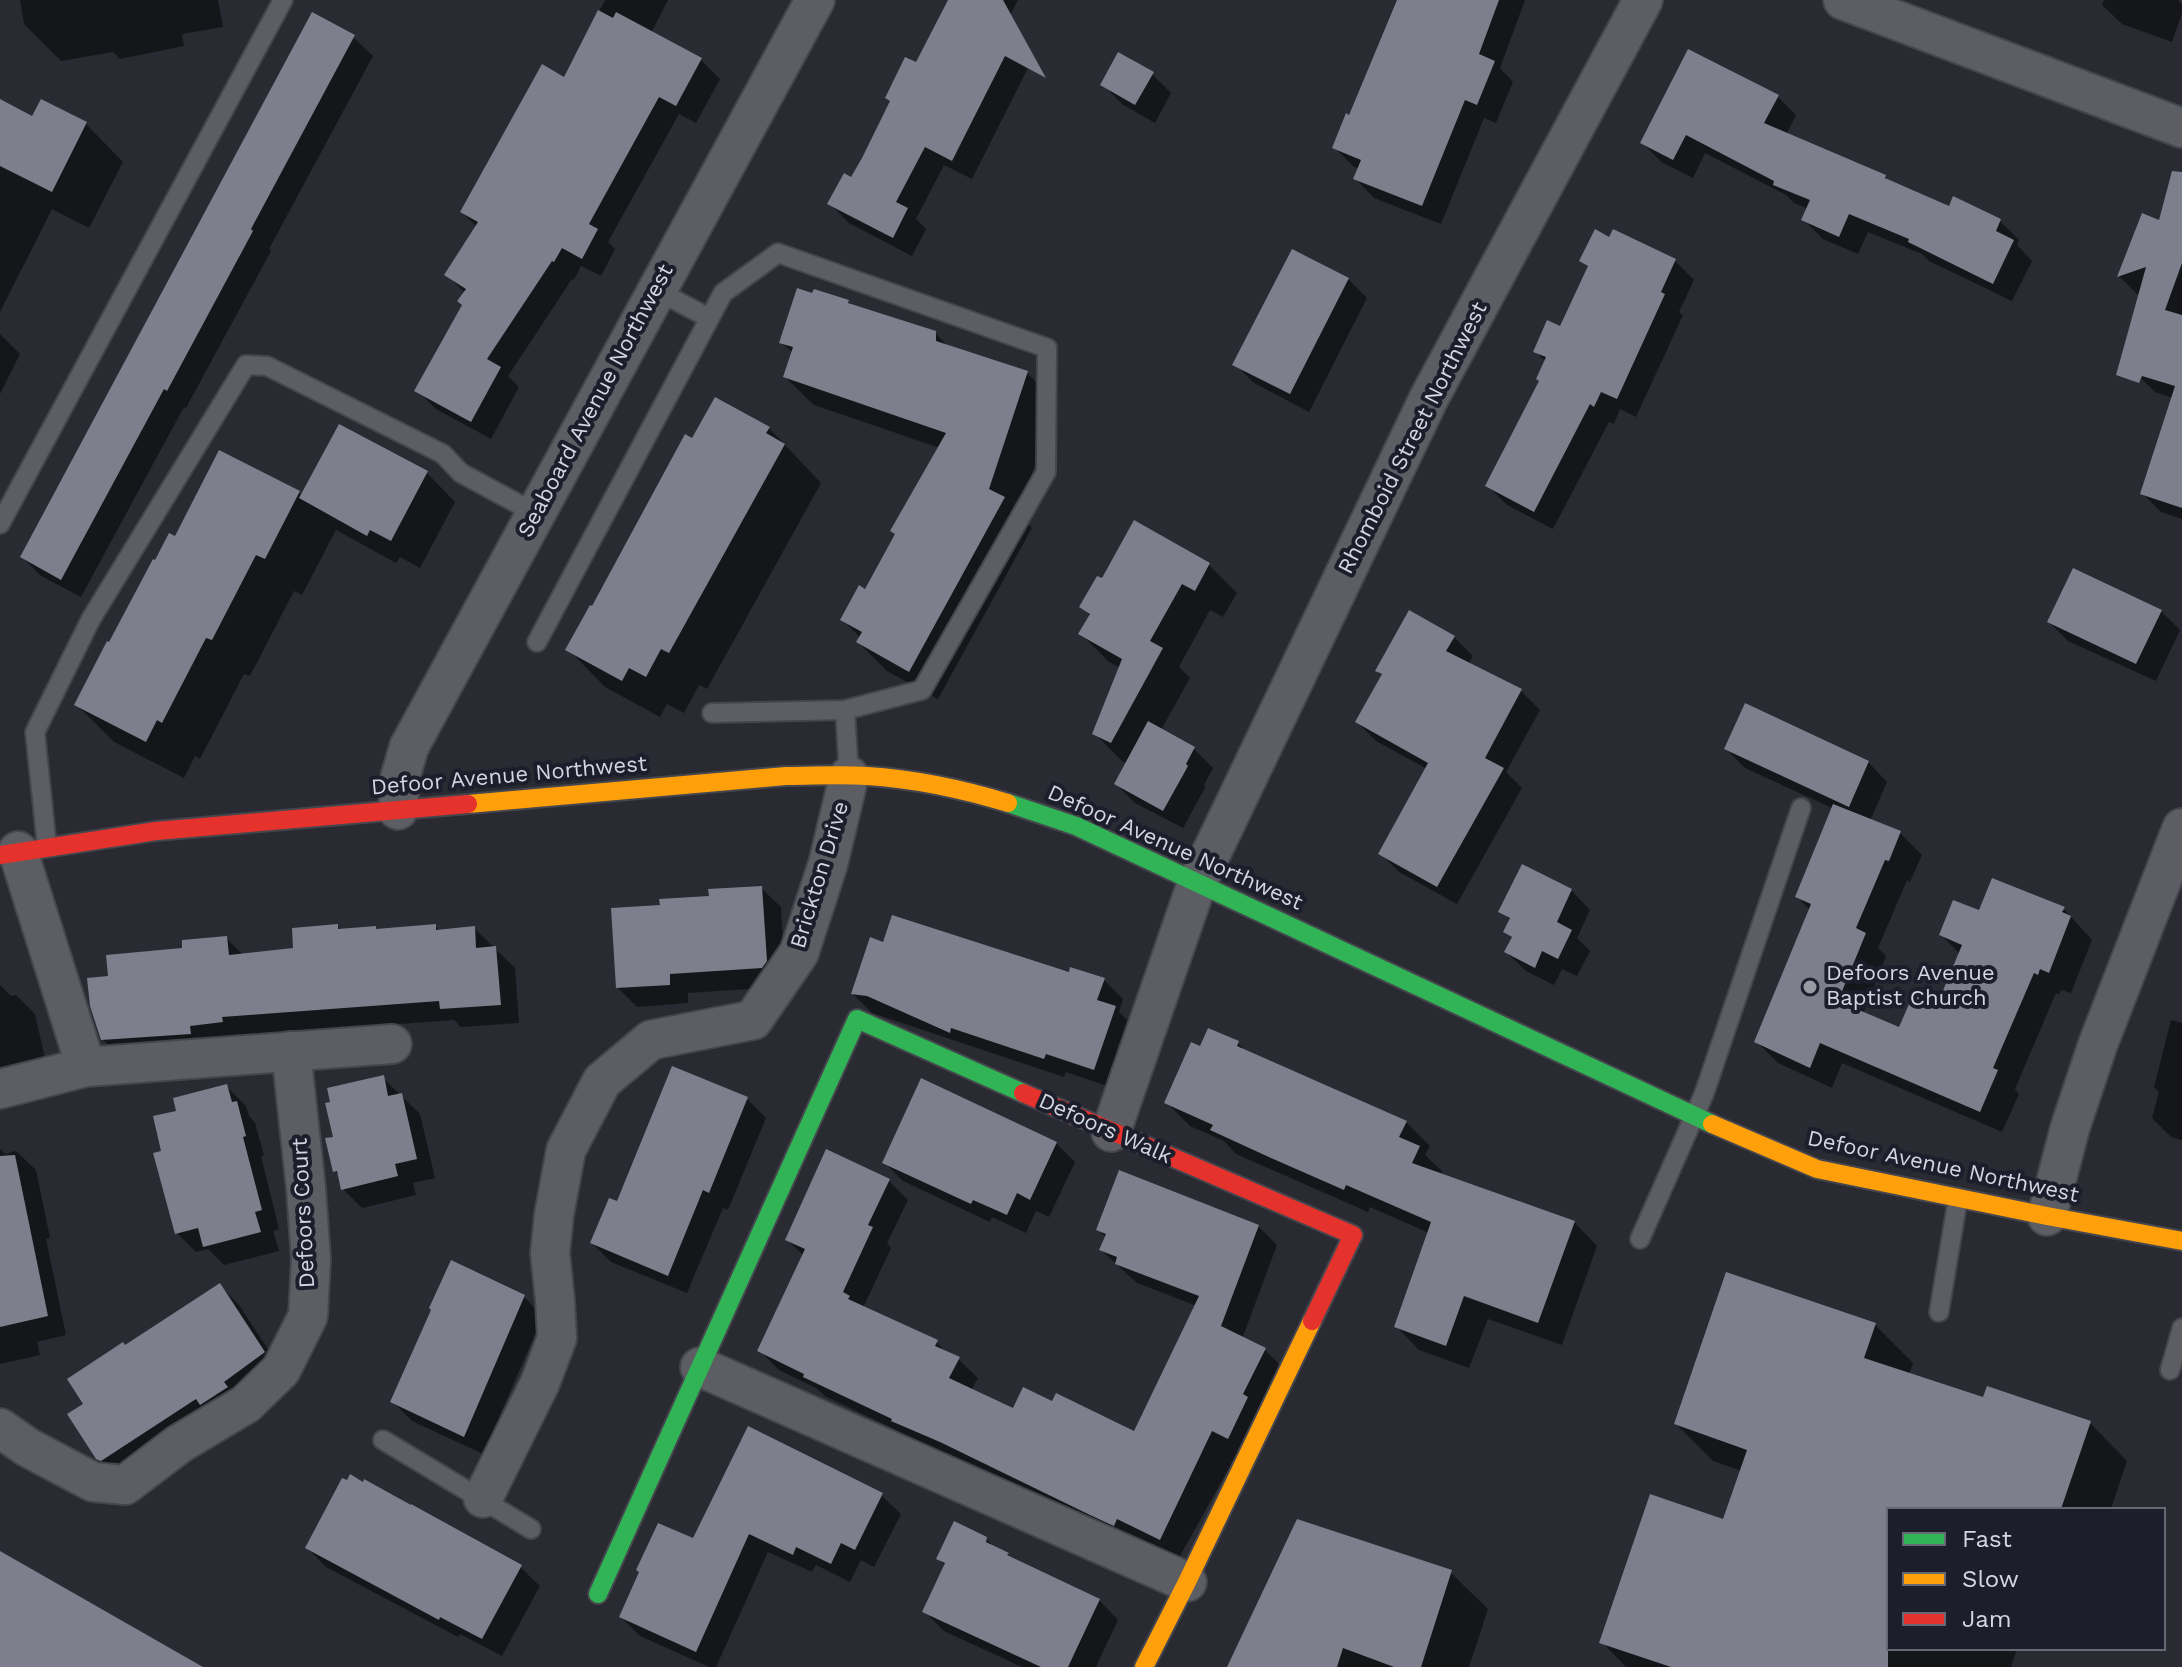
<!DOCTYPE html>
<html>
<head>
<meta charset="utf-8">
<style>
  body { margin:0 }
  #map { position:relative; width:2182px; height:1667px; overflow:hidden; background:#292a32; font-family:"Work Sans",sans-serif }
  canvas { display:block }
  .legend { position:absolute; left:1886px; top:1507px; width:280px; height:144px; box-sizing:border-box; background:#1c1e2c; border:2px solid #666874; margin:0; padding:10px 14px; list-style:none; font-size:24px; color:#d4d6e0 }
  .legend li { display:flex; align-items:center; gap:16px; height:40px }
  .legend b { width:40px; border:2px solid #666874 }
</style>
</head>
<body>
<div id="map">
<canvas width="2182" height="1667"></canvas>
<ul class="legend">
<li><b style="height:10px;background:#30b455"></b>Fast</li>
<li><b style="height:10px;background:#ff9f0a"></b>Slow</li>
<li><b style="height:10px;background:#e5322d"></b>Jam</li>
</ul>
</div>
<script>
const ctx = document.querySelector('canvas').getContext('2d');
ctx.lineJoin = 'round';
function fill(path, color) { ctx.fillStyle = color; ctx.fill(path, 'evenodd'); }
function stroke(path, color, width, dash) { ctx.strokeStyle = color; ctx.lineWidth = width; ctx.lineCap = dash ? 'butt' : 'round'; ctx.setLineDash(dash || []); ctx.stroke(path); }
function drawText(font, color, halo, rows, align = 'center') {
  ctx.font = font + ' "Work Sans",sans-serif'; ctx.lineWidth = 8; ctx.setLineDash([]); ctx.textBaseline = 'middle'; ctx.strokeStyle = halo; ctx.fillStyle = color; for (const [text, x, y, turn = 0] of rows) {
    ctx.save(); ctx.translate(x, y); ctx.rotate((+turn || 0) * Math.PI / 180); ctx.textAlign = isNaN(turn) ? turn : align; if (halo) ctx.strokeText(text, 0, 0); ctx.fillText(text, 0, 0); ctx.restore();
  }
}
fill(new Path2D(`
  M20,0H218L223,27L182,34L184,46L120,59L113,52L61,61L24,24Z
  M605,0H668L651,33L701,60L720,79L696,123L679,114L608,242L615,249L601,276L581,266L574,280L572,279L508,376L519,387L491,439L436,409L417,390L464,305L465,293L447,275L477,227L462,212L565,79Z
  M951,0H1018L997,40L1029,66L972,179L944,165L916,219L926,229L912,256L849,223L830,204L852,180L917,65Z
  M1399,0H1525L1500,68L1513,82L1496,123L1484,118L1441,224L1374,198L1355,178L1359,169L1354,167L1335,148L1350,117Z
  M2104,0H2178L2182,4V13L2172,42L2122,24L2102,5Z
  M353,37L373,56L269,249L271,251L186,408L184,407L81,597L41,576L22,557Z
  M1152,74L1171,93L1155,123L1122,104L1102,84Z
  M1777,96L1796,115L1786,135L1885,177L1891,183L1950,208L1954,199L2000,221L2019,240L2017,245L2032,261L2012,301L1929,261L1922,254L1868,232L1858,254L1823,239L1804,220L1808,209L1794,203L1786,195L1705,153L1693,178L1661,162L1642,142Z
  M0,101L33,118L86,124L123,162L89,228L52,209L0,312Z
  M2143,215L2182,231V519L2161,512L2142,493L2173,398L2155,392L2136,373L2140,294L2138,295L2119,276Z
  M1614,231L1675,261L1694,280L1679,312L1683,315L1636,417L1620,409L1614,424L1609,422L1553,529L1507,505L1488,486L1541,382L1546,362L1535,351L1561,329L1589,268L1582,261L1610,239Z
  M1348,279L1367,298L1309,412L1254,383L1235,364Z
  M848,302L852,306L935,333L949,347L1027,373L1056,402L1019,514L1032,528L938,699L887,671L858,642L861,638L842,620L866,591L940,448L814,405L785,377L793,353L781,342Z
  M0,334L20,354L0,394Z
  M769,428L821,483L707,689L699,685L684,713L667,704L660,717L605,687L568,649L693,441Z
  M427,473L455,502L420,568L400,557L396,563L336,530L302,595L294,591L250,676L244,674L200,759L195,756L184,778L114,742L77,705L110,645L176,538L298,492L302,496Z
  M1209,565L1237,593L1223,617L1210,610L1179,667L1190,678L1161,730L1194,749L1213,768L1204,785L1206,786L1183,828L1135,803L1116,784L1127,764L1122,761L1094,733L1120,668L1109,662L1081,634L1091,616L1082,607L1102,581Z
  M2161,611L2180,630L2156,681L2068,641L2049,622Z
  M1454,637L1473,656L1468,665L1521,691L1540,710L1506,772L1522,788L1457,904L1399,872L1380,853L1427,769L1376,741L1357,722L1383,676L1377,671Z
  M1726,749L1868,762L1887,782L1870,821L1900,833L1922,855L1910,882L1907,880L1878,948L1886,956L1863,1014L1900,1029L1938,1008L1960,954L1941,935L1980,913L2063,908L2092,940L2071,993L2061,990L2059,995L2056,993L2015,1089L2019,1094L2002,1132L1842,1063L1832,1088L1778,1063L1756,1041L1810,910L1797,897L1834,809L1745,768Z
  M761,888L781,907L785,981L781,987L688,993V1003L637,1007L618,988L662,907Z
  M1571,890L1590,910L1577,938L1590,951L1577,976L1562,969L1554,985L1526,971L1506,952L1513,939L1506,932L1511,921L1501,911Z
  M337,926L342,931H378L435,926L440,931L474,928L515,968L519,1023L461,1027L454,1020L240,1036L241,1041L122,1058L102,1039L110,978L184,950L226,938L243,955L295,950Z
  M1070,975L1104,980L1123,999L1119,1012L1134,1027L1113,1088L1066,1072L1064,1077L872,1013L853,994Z
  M0,985L11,996L16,995L35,1014L47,1067L0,1082Z
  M2171,1020L2182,1023V1140L2171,1137L2152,1118L2159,1092L2154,1087Z
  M1238,1043L1248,1053L1406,1122L1430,1146L1425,1155L1442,1171L1441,1175L1574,1222L1597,1246L1562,1345L1488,1319L1469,1368L1419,1350L1396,1326L1429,1233L1370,1207L1368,1212L1236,1154L1224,1141L1190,1126L1166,1102L1202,1049Z
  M383,1078L420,1114L435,1178L413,1183L416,1195L362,1208L343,1189L340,1176L335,1171V1138Z
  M227,1087L246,1106L249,1116L255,1123L264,1155L261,1156L279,1229L273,1231L279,1251L224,1265L208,1249L196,1252L177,1233L164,1152L178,1112Z
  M747,1099L766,1118L728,1210L723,1208L687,1293L611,1262L592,1243L618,1203Z
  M1056,1143L1075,1162L1049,1217L1036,1211L1026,1233L992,1217L990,1222L903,1181L884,1162Z
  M0,1149L5,1154L16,1151L36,1170L50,1238L46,1239L66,1335L37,1342L40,1355L0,1364Z
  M889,1181L908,1200L887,1243L891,1248L863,1308L936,1342L948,1354L958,1359L978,1378L971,1391L1014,1411L1053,1404L1135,1433L1197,1306L1137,1283L1101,1250L1106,1238L1099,1230L1258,1226L1277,1245L1242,1339L1265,1350L1284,1369L1179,1558L1136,1537L1133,1543L825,1396L816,1388L779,1370L760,1351L804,1256L787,1240Z
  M452,1263L524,1297L543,1316L483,1454L412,1421L393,1402Z
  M220,1286L239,1305L283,1372L118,1478L98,1458L85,1405L125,1347Z
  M1875,1325L1913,1363L1909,1375L1984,1400L2090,1423L2127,1461L2111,1509H1888V1649H2017L2011,1667H1626L1602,1642L1725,1522L1742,1471L1713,1461L1676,1424Z
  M881,1495L901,1514L874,1567L861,1560L850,1582L816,1565L812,1572L768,1552L716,1667H709L640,1636L621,1617L694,1541Z
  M986,1539L997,1549L1007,1554L1014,1561L1099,1600L1118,1620L1096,1667H1022L944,1631L925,1612L946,1566L938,1558Z
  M307,1548L520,1567L540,1586L502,1656L460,1634L458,1637L326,1567Z
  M1450,1572L1488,1609L1469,1667H1232Z`), '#0007');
fill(new Path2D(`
  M948,0H1003L1046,78L1005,56L952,161L925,147L896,202L908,208L893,238L827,204L844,173L851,177L862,158L890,101L885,98L905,57L916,62Z
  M1397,0H1499L1479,54L1495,61L1477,105L1465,100L1422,206L1353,179L1361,160L1332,148L1346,113L1349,115Z
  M598,10L613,18L616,12L702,58L676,106L659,97L589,224L598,229L582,259L562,248L554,262L552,261L487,359L501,367L471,422L414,391L462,305L457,301L466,289L444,275L478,222L460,212L542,64L564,77Z
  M312,12L355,35L251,229L253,231L167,391L164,389L61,580L20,557Z
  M1688,49L1779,95L1764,123L1886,175L1885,178L1949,206L1953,196L2001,219L1996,231L2014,240L1993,284L1908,242L1909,239L1849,214L1839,237L1801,220L1810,200L1773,185L1774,181L1686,135L1673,160L1640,143Z
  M1118,52L1154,72L1135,105L1100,85Z
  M0,99L32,116L41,99L87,122L52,192L0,166Z
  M2172,171L2182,172V263L2165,310L2182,315V508L2140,494L2175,386L2142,376L2139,383L2116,375L2146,267L2117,277L2142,213L2159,220Z
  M1595,229L1609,237L1613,229L1676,259L1661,292L1665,294L1617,399L1601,392L1594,407L1590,404L1534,512L1485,486L1539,381L1536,379L1546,357L1533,352L1547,320L1560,326L1588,266L1579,261Z
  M1292,249L1349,278L1290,394L1232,365Z
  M797,288L812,293L814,289L849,300L848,303L936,331V341L1028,371L989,489L1005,497L909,672L856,642L862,632L840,620L859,585L865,589L895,534L890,531L946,433L783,377L793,347L779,343Z
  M715,397L770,427L766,433L785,444L669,653L661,649L646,677L629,668L622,681L565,650L590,605L592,606L685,434L692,438Z
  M339,424L428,471L391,541L370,530L367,536L299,498Z
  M219,450L300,491L265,559L256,555L212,640L206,638L162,723L157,720L146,742L74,705L107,641L109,642L153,559L155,560L169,533L175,536Z
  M1134,520L1210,563L1195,591L1182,584L1150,641L1163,648L1111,743L1092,734L1122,659L1078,634L1090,614L1079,607L1097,576L1102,578Z
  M2073,568L2162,610L2136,664L2047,622Z
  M1409,610L1455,636L1446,651L1522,689L1485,758L1504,768L1437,887L1378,854L1428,763L1355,722L1382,674L1375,671Z
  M1745,703L1869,761L1849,807L1724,749Z
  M1148,721L1195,747L1186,764L1188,766L1163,811L1114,784Z
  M1833,804L1901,831L1889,861L1885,860L1856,928L1866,933L1838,1001L1899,1027L1913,995L1937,1005L1962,945L1939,935L1953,900L1979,910L1992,878L2065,907L2062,912L2071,916L2049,973L2040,969L2038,975L2034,973L1993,1068L1998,1070L1980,1112L1820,1043L1810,1068L1754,1042L1811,904L1795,897Z
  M1522,864L1572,889L1557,922L1572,930L1558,959L1542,951L1535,968L1504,952L1512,937L1503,932L1510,918L1498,912Z
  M762,886L767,961L762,968L670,974V985L616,988L611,908L660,905L659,899L709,896L708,889Z
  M892,915L1069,972L1070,967L1105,978L1097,1000L1116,1006L1094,1070L1046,1054L1044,1059L951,1028L950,1033L867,996L851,994L870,937L883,942Z
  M338,924V929L376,926V929L436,924V930L475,926L476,948L496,946L501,1005L440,1009L439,1001L222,1017L223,1022L190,1026L191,1034L101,1040L90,1006L87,978L108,976L106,955L182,948V940L227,936L229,955L293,948L292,928Z
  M1208,1028L1239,1041L1237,1046L1407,1121L1399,1137L1420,1146L1412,1163L1575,1221L1538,1323L1464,1296L1446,1346L1394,1327L1431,1222L1346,1185L1344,1190L1271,1158L1210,1130L1213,1125L1164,1103L1191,1042L1200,1046Z
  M672,1066L748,1097L709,1193L703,1190L668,1276L590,1243L609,1198L617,1201Z
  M384,1075L388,1096L402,1093L417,1159L395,1164L398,1176L341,1190L337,1171L333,1172L325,1138L333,1137L325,1103L330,1102L327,1088Z
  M921,1078L1057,1142L1030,1200L1017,1193L1007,1215L973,1200L971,1204L882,1163Z
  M227,1084L232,1102L237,1101L246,1136L243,1137L262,1210L255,1212L261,1232L203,1247L198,1228L175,1234L153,1153L161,1151L153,1116L176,1111L173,1098Z
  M826,1149L890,1179L868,1225L873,1227L843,1292L850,1296L848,1299L938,1340L935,1346L960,1357L949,1378L1013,1408L1023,1387L1052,1401L1056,1393L1134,1431L1199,1296L1115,1264L1117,1257L1099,1250L1106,1234L1096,1230L1119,1170L1259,1225L1221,1326L1266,1348L1243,1394L1248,1397L1228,1439L1212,1431L1160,1540L1117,1519L1114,1526L1090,1515L940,1442L891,1421L892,1419L803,1377L804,1374L757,1351L805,1249L785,1240Z
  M15,1155L48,1316L0,1327V1156Z
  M451,1260L525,1295L464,1437L390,1402L431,1310L429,1308Z
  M1726,1272L1876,1323L1864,1358L1983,1397L1987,1386L2091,1421L2061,1509H1888V1667H1671L1599,1643L1650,1494L1723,1519L1747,1450L1674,1424Z
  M220,1283L265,1352L224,1382L228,1387L200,1405L196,1399L101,1461L96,1459L67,1414L83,1404L67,1379L123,1342L125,1345Z
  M748,1426L883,1493L855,1550L841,1543L831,1564L796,1547L793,1555L749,1534L696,1652L619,1617L639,1572L636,1570L658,1523L693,1538Z
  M350,1474L363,1482L364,1479L411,1505V1504L522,1565L482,1639L440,1617L439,1620L305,1548L342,1478L347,1480Z
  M1297,1519L1452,1570L1421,1667H1394L1343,1648L1337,1667H1227Z
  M954,1521L987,1537L986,1542L1009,1553L1007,1555L1100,1599L1068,1667H1041L922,1612L945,1563L936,1559Z
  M0,1551L203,1667H0Z`), '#7d7f8d');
const lane = new Path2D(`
  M656,290L709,318
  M0,524L283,0
  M537,642L723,293L778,253L1047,348L1046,472L922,690L845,710L849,776
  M712,713L845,710
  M47,847L35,732L91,619L246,365L267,366L443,454L461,473L535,513
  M1640,1239L1704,1094L1801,808
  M1939,1312L1958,1198
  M2170,1370L2182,1328
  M383,1440L531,1529`);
const street = new Path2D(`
  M1843,0L2182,128
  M398,810L400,778L409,747L815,0
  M18,851L86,1067
  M0,1089L86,1067L392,1044
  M1111,1132L1197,883L1429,398L1643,0
  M2047,1216L2070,1128L2098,1044L2182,828
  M700,1367L1187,1582
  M0,1428L27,1447L93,1482L125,1485L179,1444L246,1404L281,1370L308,1316L311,1259L306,1189L291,1051
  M483,1498L540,1383L557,1338L555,1300L550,1253L554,1215L566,1150L602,1081L651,1040L753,1020L799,953L828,864L849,776`);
const fast = new Path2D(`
  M1008,803L1076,826L1712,1124
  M598,1594L857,1019L1023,1093`);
const slow = new Path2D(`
  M468,804L786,776C813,776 840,774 867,776C915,779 962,789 1008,803
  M1712,1124L1817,1169L2047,1216L2182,1241
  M1144,1667L1187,1582L1312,1321`);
const jam = new Path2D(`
  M0,855L156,831L468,804
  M1023,1093L1353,1235L1312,1321`);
stroke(lane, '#45464d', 22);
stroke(street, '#45464d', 42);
stroke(fast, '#45464d', 22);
stroke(slow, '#45464d', 22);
stroke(jam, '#45464d', 22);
stroke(lane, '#5c5e64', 18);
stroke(street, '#5c5e64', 38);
stroke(fast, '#30b455', 18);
stroke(slow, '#ff9f0a', 18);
stroke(jam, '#e5322d', 18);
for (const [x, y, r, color] of [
  [1810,987,8,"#989aa3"]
]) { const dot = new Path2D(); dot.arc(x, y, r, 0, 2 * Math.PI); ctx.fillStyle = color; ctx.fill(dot); stroke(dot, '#1c1e2c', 3); }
drawText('22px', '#d4d6e0', '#1c1e2c', [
  ["Seaboard Avenue Northwest",596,401,-62],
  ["Rhomboid Street Northwest",1413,438,-63],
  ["Defoor Avenue Northwest",509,776,-5],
  ["Defoor Avenue Northwest",1175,848,24],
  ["Brickton Drive",820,875,-73],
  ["Defoors Walk",1105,1129,24],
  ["Defoor Avenue Northwest",1943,1167,12],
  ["Defoors Court",304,1213,-93]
]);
drawText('22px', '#d4d6e0', '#1c1e2c', [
  ["Defoors Avenue",1826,974],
  ["Baptist Church",1826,999]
], 'left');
</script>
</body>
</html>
